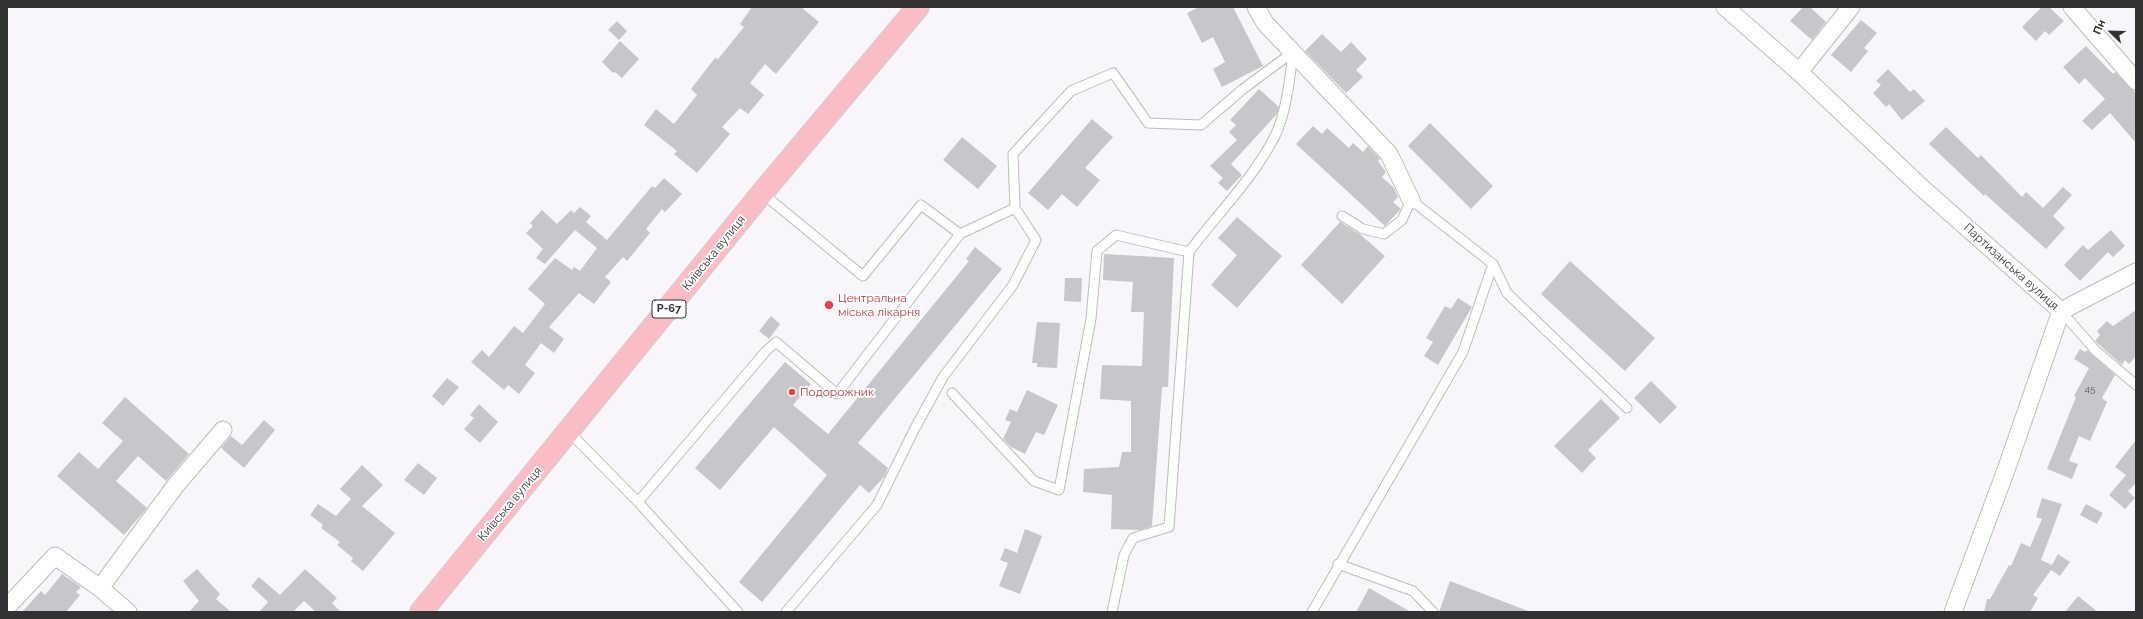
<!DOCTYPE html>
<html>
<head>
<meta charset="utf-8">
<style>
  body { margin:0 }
  #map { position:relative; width:2143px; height:619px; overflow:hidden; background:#f8f6fb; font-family:Raleway,sans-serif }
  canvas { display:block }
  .frame { position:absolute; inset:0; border:8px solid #323133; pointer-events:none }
  .north { position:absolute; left:2091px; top:12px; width:40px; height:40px; -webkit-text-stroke:3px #fff; paint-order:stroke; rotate:293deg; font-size:11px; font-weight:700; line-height:16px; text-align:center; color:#323133 }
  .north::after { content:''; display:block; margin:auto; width:14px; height:18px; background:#323133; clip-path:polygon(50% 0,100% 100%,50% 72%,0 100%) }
</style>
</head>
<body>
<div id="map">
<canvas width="2143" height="619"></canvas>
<div class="frame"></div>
<div class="north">Пн</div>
</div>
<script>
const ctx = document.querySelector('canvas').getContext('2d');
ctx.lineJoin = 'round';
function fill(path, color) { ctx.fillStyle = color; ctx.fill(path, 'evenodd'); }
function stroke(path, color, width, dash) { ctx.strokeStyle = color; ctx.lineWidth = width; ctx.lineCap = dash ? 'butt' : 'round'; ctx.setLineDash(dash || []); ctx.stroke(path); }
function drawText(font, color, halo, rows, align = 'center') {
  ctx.font = font + ' Raleway,sans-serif'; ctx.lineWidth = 3.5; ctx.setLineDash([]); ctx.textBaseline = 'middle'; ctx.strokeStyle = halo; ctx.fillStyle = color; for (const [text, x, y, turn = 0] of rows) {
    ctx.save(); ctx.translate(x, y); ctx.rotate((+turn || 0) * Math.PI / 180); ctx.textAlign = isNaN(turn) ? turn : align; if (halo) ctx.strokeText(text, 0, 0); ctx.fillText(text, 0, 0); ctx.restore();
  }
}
fill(new Path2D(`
  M752,7H801L819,22L776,74L765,64L750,83L764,95L748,114L740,108L722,127L730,134L697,173L674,154L677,151L644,125L656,109L674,124L697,95L691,89L715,58L718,59L744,27L740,24Z
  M1199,7H1233L1263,66L1222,87L1213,69L1225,62L1213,37L1202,43L1187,13Z
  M1803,7H1810L1826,22L1812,40L1790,21Z
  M2042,7H2049L2064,21L2049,35L2045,31L2036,41L2022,27Z
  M1861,20L1877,33L1864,48L1868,51L1851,72L1831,55Z
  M617,21L627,31L619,40L608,30Z
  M1322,34L1341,52L1351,42L1367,59L1356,70L1363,77L1346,93L1305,51Z
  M620,41L639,59L622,78L615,72L613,73L602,62Z
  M2086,46L2113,74L2115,72L2136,93V143L2110,113L2092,130L2082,121L2105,99L2085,78L2079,84L2063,67Z
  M1888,69L1910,92L1914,89L1925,101L1902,120L1889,104L1886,107L1873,93L1881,85L1876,81Z
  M1259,89L1279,107L1277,114L1231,164L1242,175L1227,191L1218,183L1223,178L1210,166L1237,140L1229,132L1236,125L1230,120Z
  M1092,119L1113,137L1085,168L1100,180L1077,207L1062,194L1048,210L1028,193Z
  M1430,123L1493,186L1471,209L1408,146Z
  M1313,126L1322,134L1327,128L1349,148L1353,143L1363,152L1368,146L1380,159L1378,161L1386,172L1382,177L1394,188L1398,197L1393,202L1401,209L1385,226L1296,144Z
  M1946,127L1978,158L1981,155L2022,197L2026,192L2043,208L2063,187L2072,195L2053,216L2065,228L2046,249L1985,194L1984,196L1929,144Z
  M962,137L997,166L978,189L943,160Z
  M664,178L682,194L665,212L662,209L646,229L650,233L627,261L623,257L605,277L611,282L594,304L579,293L549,327L564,339L554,353L541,343L525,365L535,373L519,394L508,385L504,390L471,362L482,350L489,357L514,326L523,333L545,304L528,289L555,258L572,270L574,267L580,271L597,248L575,230L545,264L536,258L543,249L526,233L533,226L530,223L542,210L557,224L571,210L574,213L580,207L591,216L586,222L607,240L652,186L655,188Z
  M1237,217L1282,256L1237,308L1211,285L1237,255L1218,238Z
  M1340,222L1361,235L1385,256L1342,304L1301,265Z
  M2111,230L2125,246L2113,257L2108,252L2080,281L2064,265L2083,245L2088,250Z
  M975,247L1002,269L858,443L888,468L885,476L869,493L860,485L762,602L739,582L827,475L774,427L720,490L695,468L785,362L811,384L793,405L828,434L969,261L966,259Z
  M1104,254L1174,258L1168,387H1162L1152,526L1140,530L1111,529L1112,495L1083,492L1084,469L1119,467L1122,452H1131V401L1100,399L1102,365L1142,366L1144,312H1131L1133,282L1103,280Z
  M1570,261L1655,338L1625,371L1541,294Z
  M1065,278H1082L1081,302L1064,301Z
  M1458,298L1472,307L1438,365L1424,356L1433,342L1426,338L1445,306L1451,309Z
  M2136,310V356L2129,364L2125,360L2122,365L2095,341L2100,335L2097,331L2107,321L2113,326Z
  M771,316L780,324L769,339L759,331Z
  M1037,322L1060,323L1057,368L1037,367V363H1032Z
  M2080,349L2085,352L2087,350L2115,375L2102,398L2107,402L2090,441L2079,436L2069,461L2078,464L2072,479L2047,469L2076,397L2074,396L2089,368L2074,359Z
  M447,378L459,387L443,406L432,396Z
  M1651,381L1677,407L1660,424L1634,398Z
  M1027,390L1058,405L1044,435L1036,432L1025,454L1011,447L1003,439L1011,422L1005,420L1010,409L1017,412Z
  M125,397L189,454L166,481L138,456L116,481L147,508L124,535L57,476L79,452L98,469L123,441L102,423Z
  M1601,399L1620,418L1588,450L1596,458L1582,473L1554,446Z
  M479,404L498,422L480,443L464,429L474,418L470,415Z
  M264,420L275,430L244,468L221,448L231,436L242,445Z
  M2136,440V483L2128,491L2135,498L2125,509L2109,495L2126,475L2115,467Z
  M418,463L437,478L424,495L404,480Z
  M362,465L383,485L362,506L395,533L363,571L351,561L353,558L337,545L340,542L321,528L323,525L310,515L318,504L336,516L351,499L340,489Z
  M2042,498L2062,504L2041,560L2052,565L2058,554L2070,562L2060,576L2051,570L2033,595L2038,598L2030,612H1984L1987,599H1990L2009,565L2011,566L2021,543L2030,547L2042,519L2036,517Z
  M2086,504L2103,513L2097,524L2080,515Z
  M1025,529L1042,536L1020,594L999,586L1008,563L1000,560L1005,548L1017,553Z
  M197,569L220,594L216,599L231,612H189L199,601L183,581Z
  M305,569L337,598L332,603L341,612H316L304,601L293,612H259L268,602L251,586L259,577L280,595Z
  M62,574L81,587L76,592L80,595L66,612H22L41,591L45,595Z
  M1450,581L1528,611V612H1439Z
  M1369,588L1411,612H1356Z
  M2078,596L2098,612H2065Z`), '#c9c6cb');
const lane = new Path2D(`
  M762,193L863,276L921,205L960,234
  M1493,264L1507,293L1627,408
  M2061,311L2096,351L2136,385
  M952,393L1034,481L1059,490L1091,319L1097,251L1116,235L1189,252
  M569,432L638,502L738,612
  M638,502L766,351L776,342L837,394L960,234L1015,208
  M1338,564L1413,591L1433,612
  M786,612L877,505L914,430L943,377L1013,285L1036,240L1015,208L1013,154L1071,91L1113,73L1148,123L1201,125L1243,89L1293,52
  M1112,612L1124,555L1133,538L1169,527L1189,252C1218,213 1253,179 1275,136C1286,114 1290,78 1293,52
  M1312,612L1463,352L1493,264L1411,200L1402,220L1384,234L1363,229L1342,216`);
const street = new Path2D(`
  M1256,7L1265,23L1389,154L1411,200
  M1725,7L1799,72L1921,187L2061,311L2006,470L1953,612
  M2072,7L2136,81
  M1799,72L1851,7
  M2061,311L2136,272
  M100,588L176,485L223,430
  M7,607L55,556L100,588L128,612`);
const primary = new Path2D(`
  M421,612L762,193L918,7`);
stroke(lane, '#bdbbc0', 11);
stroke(street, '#bdbbc0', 19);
stroke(primary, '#d2d2d2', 24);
stroke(lane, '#fff', 9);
stroke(street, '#fff', 17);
stroke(primary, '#fabcc5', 22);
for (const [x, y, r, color] of [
  [829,305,5,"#e0444e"],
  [792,392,4,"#e0444e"]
]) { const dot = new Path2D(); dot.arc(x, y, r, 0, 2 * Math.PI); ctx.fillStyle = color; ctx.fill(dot); stroke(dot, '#fff', 1.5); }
drawText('10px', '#585659', null, [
  ["45",2090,389]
]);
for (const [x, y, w] of [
  [669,309,34]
]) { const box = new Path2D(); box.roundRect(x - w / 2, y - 9, w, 18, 3); ctx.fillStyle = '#fff'; ctx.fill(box); stroke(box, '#323133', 1); }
drawText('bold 11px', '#323133', null, [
  ["Р-67",669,309]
]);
drawText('12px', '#323133', '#fff', [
  ["Київська вулиця",714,253,-51],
  ["Партизанська вулиця",2011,267,42],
  ["Київська вулиця",510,504,-50]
]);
drawText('12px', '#be3a42', '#fff', [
  ["Центральна",838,298],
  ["міська лікарня",838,312],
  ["Подорожник",800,392]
], 'left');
</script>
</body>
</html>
